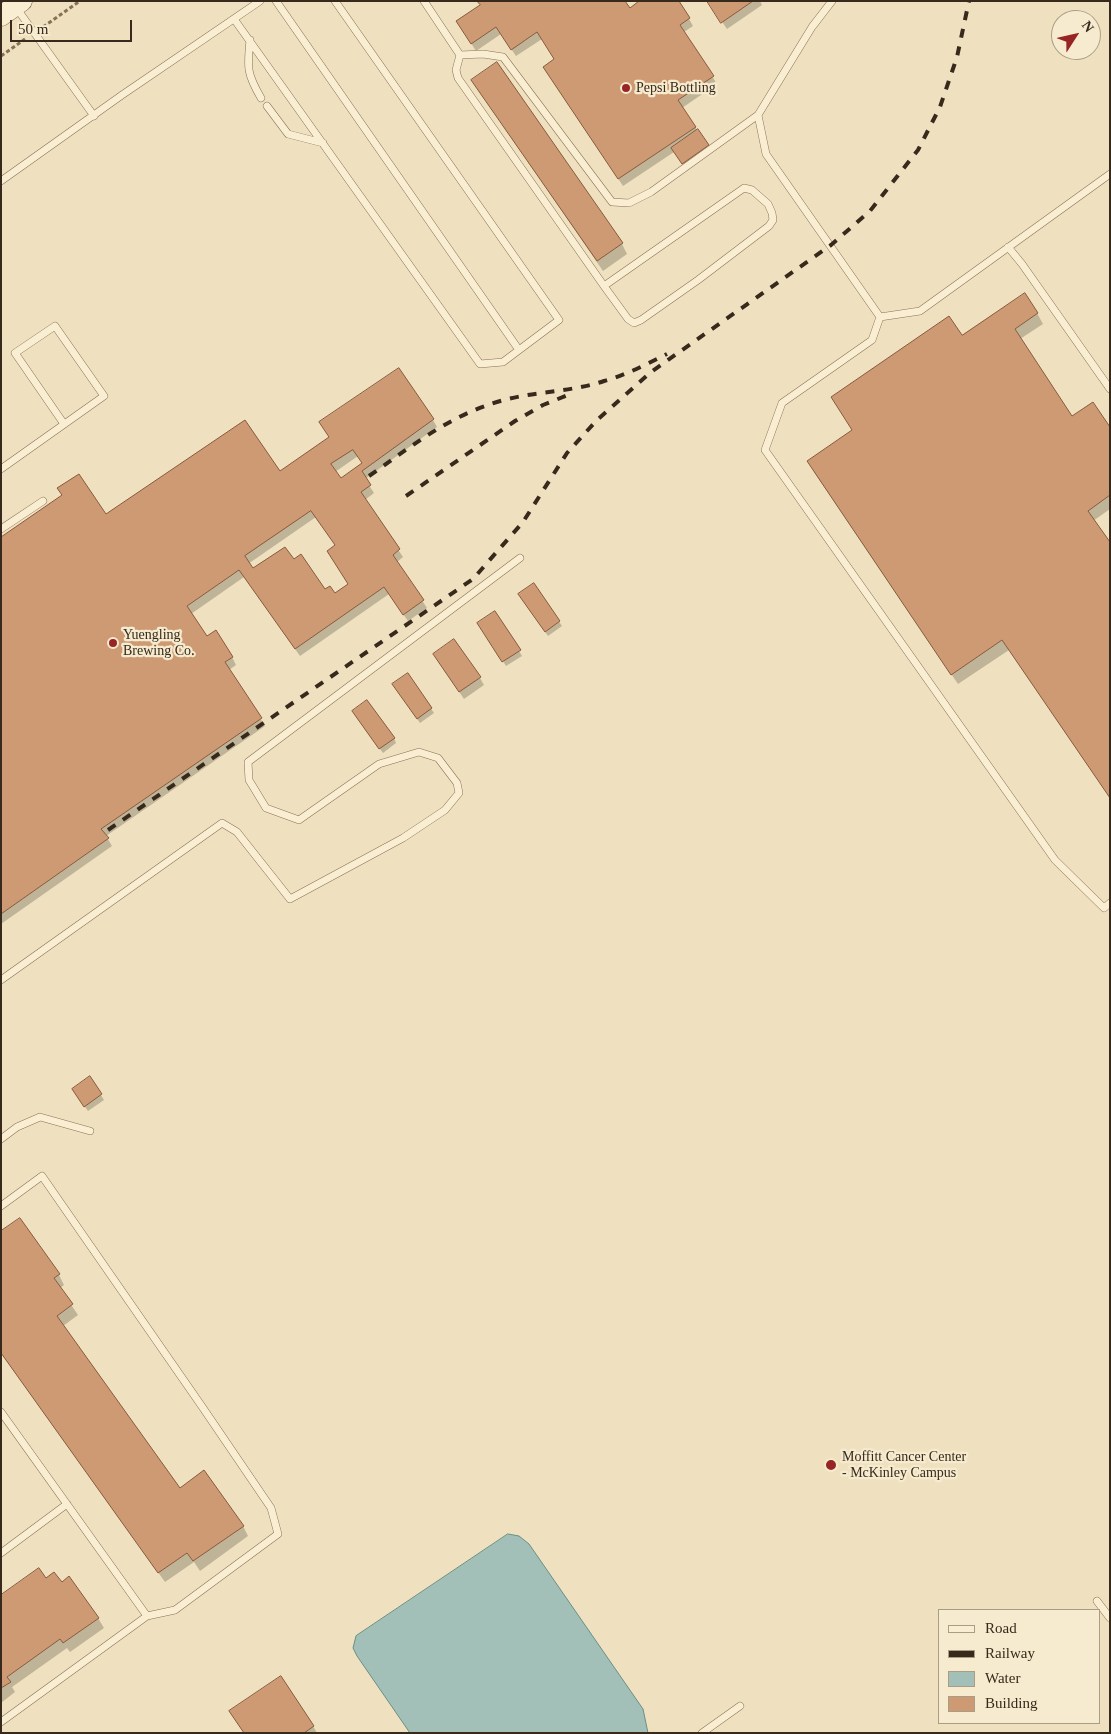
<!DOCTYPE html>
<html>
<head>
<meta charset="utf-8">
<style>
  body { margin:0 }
  #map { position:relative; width:1111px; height:1734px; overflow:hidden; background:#efe1bf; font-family:Georgia,serif }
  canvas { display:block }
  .frame { position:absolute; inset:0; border:2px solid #37291c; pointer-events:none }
  .legend { position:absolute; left:938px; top:1609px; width:162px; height:115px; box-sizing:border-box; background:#f6ebce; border:1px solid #aa9d87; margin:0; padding:6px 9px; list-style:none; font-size:15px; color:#37291c }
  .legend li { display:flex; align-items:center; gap:10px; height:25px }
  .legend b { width:25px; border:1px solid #aa9d87 }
  .north { position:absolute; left:1051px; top:10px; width:50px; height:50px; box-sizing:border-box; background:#f6ebce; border:1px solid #aa9d87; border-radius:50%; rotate:55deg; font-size:14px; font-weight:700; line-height:20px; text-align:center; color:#37291c }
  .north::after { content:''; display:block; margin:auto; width:18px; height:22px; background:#982525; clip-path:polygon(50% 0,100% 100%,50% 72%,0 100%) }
  .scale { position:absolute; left:10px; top:20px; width:122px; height:22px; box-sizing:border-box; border:2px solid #37291c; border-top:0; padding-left:6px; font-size:15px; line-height:18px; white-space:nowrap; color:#37291c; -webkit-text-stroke:4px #f6ebce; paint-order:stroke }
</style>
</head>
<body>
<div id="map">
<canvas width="1111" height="1734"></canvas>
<div class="frame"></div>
<ul class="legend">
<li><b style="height:6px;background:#faeed2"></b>Road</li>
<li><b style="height:6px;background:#37291c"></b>Railway</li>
<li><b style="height:14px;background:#a2c0b8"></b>Water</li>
<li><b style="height:14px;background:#ce9a73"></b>Building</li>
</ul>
<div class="north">N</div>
<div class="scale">50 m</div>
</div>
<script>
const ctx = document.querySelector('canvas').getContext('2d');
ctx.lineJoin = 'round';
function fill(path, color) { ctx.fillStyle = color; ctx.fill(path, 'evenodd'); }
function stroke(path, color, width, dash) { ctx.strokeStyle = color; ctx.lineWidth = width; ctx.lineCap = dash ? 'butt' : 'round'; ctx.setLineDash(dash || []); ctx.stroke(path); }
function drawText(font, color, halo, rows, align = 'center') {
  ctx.font = font + ' Georgia,serif'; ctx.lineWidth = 4.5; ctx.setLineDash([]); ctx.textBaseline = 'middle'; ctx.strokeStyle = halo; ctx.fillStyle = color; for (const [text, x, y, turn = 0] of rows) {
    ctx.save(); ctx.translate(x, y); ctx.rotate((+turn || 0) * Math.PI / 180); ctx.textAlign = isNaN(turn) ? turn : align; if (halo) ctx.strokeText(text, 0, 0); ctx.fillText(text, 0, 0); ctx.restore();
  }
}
const water = new Path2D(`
  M508,1534L519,1536L529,1544L643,1709L648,1733H410L357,1656L353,1648L356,1636Z`);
fill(water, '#a2c0b8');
stroke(water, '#698e85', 1);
fill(new Path2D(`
  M708,1H760L762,5L727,29Z
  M629,9L689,19L693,26L684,32L717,84L682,108L711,150L685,168L674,152L623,186L549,74L556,59L542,39L516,56L501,34L476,51L462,29Z
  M479,90L622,244L627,254L603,271Z
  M1037,313L1043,324L1020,339L1071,417L1110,429V509L1093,521L1110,797L1009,650L958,684L814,472L853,431L962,337Z
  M433,420L437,427L365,479L374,493L365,500L403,557L397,562L427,608L408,621L389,594L300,656L244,577L191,614L207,638L232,657L236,665L229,670L265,726L106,836L112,846L1,924V557L105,516L279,473ZM358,456L363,464L340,480L335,472ZM316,517L336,546L349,585L335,595L324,590L252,570L248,564Z
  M534,585L562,626L548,636L523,599Z
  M495,612L522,656L506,666L479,623Z
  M439,662L480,678L484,685L464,699Z
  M408,675L434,713L420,723L397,689Z
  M356,716L394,738L396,743L383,753Z
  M90,1078L104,1100L88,1111L76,1094Z
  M1,1233L59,1275L64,1285L60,1288L78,1315L63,1326L180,1489L243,1526L248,1536L200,1571L194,1562L165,1582L1,1353Z
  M45,1580L61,1584L98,1618L104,1628L70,1652L67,1648L12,1687L15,1692L1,1703V1597Z
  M313,1726L317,1733H244Z`), '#0003');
const building = new Path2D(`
  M477,1H625L630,8L639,1H679L690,18L680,25L714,76L678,100L696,127L618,179L543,67L554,59L537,32L511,50L496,27L471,44L456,21L480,5Z
  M707,1H753L721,23Z
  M497,62L623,243L597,261L471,80Z
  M698,129L709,145L682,164L671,148Z
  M1025,293L1038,313L1015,329L1072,416L1093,402L1110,427V495L1088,511L1110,542V798L1002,640L951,675L807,461L852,430L831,397L949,316L962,335Z
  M399,368L434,419L362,471L371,485L361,492L400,549L393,555L424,600L403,615L384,587L295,649L239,570L187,606L207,636L216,630L233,657L225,662L262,718L101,829L109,838L1,914V537L62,495L57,488L79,474L106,514L245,420L280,471L329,437L319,422ZM353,450L362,463L341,478L331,464ZM311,511L335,545L327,551L348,584L335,593L330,586L325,589L301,554L294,559L285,547L253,568L245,556Z
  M534,583L560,621L545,632L518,594Z
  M495,611L521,650L502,662L477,623Z
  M454,639L481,677L459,692L433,654Z
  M408,673L432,708L417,719L392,684Z
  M367,700L395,738L379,749L352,711Z
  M90,1076L102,1094L84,1107L72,1089Z
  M20,1218L60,1274L54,1278L73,1304L57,1316L180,1488L204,1470L244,1526L193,1561L187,1553L158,1573L1,1353V1231Z
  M39,1568L46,1578L54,1572L62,1582L69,1576L99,1618L63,1643L60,1639L7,1677L11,1682L1,1688V1595Z
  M281,1676L314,1726L304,1733H244L229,1711Z`);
fill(building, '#ce9a73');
stroke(building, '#875a3c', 1);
const lane = new Path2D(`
  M276,1L519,350
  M424,1L460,55L456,70L458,78L604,286L628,319L634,323L641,320L698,280L769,226L773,220L772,213L768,204L752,190L744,188L604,286
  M832,1L812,27L758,115L766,154L880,317L920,311L1110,174
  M15,6L94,116
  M234,19L480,364L503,362L559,320L335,1
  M250,40C247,68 247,74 261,98
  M460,55L483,54L503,57L612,202L629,203L651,192L758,115
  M267,106L288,134L323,143
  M1,181L122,95L260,1
  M1008,247L1022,264L1110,389
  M880,317L872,340L782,403L765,450L1055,860L1104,908L1110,903
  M1,469L104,396L55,326L15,353L64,424
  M1,529L43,501
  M1,980L222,823L237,832L290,899L403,838L445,810L459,793L457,783L438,758L419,752L379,764L299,820L266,808L249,780L248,762L520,558
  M1,1139L17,1127L40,1117L90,1131
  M1,1206L42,1176L203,1408L271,1508L278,1534L175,1610L147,1616L1,1722
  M1,1412L147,1616
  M1,1553L67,1504
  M1097,1601L1110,1618
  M702,1733L740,1706`);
const secondary = new Path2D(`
  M1,16L22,1`);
stroke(lane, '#887157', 8);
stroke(secondary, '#69523a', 21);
stroke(new Path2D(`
  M43,27L80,1
  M1,56L25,39`), '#887157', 3, [4, 2.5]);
stroke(lane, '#faeed2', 7);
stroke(secondary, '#faeed2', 20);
stroke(new Path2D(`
  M369,476C412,446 451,414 504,400C537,391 572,392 604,381C626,375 647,364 667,354
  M406,496L515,421L543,405L573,393
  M108,830L473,579L523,522L567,453L597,420L651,372L831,245L870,211L918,150L940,107L957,57L969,1`), '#37291c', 4, [9, 9]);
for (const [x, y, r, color] of [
  [626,88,5,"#982525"],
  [113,643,5,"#982525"],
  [831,1465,6,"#982525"]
]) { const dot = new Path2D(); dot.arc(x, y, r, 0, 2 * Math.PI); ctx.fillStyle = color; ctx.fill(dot); stroke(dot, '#f6ebce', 2); }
drawText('14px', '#37291c', '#f6ebce', [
  ["Pepsi Bottling",636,88],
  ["Yuengling",123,635],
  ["Brewing Co.",123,651],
  ["Moffitt Cancer Center",842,1457],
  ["- McKinley Campus",842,1473]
], 'left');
</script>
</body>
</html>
